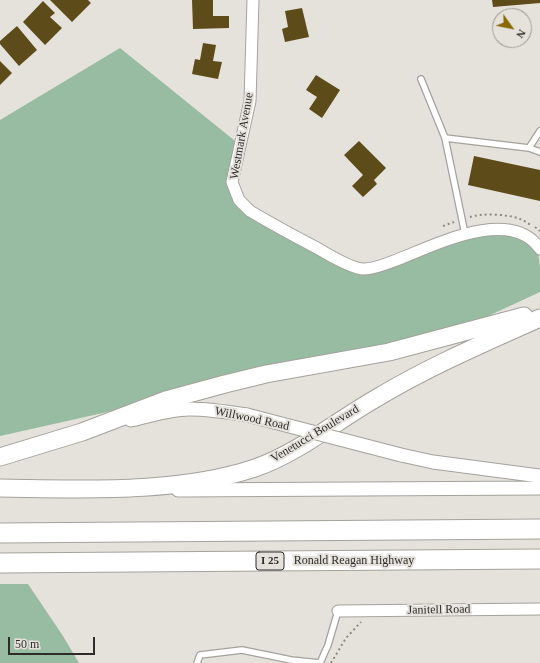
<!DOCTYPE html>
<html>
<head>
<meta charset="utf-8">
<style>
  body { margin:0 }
  #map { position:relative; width:540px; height:663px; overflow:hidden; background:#e5e2dc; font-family:"Times New Roman",serif }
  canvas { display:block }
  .north { position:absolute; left:492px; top:8px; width:40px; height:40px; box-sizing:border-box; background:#e5e2dc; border:1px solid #9b9995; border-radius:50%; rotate:123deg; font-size:11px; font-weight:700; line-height:16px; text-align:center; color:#2d2c2a }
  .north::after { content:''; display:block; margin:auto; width:14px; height:18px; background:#896806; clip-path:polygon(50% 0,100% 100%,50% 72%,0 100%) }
  .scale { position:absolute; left:8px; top:637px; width:87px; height:18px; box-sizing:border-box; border:2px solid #2d2c2a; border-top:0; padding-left:5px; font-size:12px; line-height:14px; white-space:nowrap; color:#2d2c2a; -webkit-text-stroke:3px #e5e2dc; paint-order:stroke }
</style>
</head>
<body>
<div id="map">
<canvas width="540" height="663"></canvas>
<div class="north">N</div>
<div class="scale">50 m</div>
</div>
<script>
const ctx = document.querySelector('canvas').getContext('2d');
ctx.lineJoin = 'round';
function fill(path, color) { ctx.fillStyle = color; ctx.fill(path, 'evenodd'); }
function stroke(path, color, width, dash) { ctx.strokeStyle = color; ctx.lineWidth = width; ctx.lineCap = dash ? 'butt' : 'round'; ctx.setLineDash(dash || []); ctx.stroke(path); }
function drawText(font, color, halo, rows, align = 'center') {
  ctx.font = font + ' "Times New Roman",serif'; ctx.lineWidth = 4; ctx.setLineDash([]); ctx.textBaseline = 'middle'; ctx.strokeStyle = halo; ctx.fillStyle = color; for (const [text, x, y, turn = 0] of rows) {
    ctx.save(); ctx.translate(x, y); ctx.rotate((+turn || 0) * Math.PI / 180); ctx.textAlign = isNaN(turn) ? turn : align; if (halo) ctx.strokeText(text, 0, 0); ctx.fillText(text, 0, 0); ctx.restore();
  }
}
fill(new Path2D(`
  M120,48L240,145L232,182L250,211L341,261L379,266L460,236L504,229L537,244L540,267V292L443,337L0,436V120Z
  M0,584H28L63,636L79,663H0Z`), '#98bca1');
fill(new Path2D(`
  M50,0H88L91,3L72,22Z
  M192,0H213V16H229V28L193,29Z
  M492,0H540V3L493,7Z
  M43,1L55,13L50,17L62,28L45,45L23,22Z
  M302,8L309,37L285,42L282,29L288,27L285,11Z
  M17,26L37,50L19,66L0,44V41Z
  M203,43L216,45L213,61L222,62L218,79L192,74L195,59L200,60Z
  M0,61L12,73L0,85Z
  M316,75L340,90L322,118L309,109L317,97L306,90Z
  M359,141L386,168L374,180L377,184L363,197L352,186L363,175L344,155Z
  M474,156L540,170V201L468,185Z`), '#5d4b1a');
const service = new Path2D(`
  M421,79L445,138
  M529,148L540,152
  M465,234L445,138L529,148L540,131
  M197,663L200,655L242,650L291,660L320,663
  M320,663L328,645L338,611`);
const minor = new Path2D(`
  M253,0L250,101L232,182L239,200L250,211C272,224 294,236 317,248C327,254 352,269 364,269C376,269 388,263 399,259C435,245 511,206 540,249
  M338,611L540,609`);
const tertiary = new Path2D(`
  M131,420C150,416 169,409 189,409C209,409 228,412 247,415
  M401,455L433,462L540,476
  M178,490L540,488`);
const primary = new Path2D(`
  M0,457L82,432L166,400L225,384L266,374L389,352L524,316
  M0,488C82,489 177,494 255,468C298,453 335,422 375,399C428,367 484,343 540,318`);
const motorway = new Path2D(`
  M0,533L540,529
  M0,563L540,559`);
stroke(service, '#a4a29c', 8);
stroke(minor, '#a4a29c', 13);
stroke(tertiary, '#a4a29c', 15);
stroke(primary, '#a4a29c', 19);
stroke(motorway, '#a4a29c', 21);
stroke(new Path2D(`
  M470,217C481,213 509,214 520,219C524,220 527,223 531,225
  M443,226L454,222
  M535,227L540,231
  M331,663L346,638L361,622`), '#8b8985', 2, [2, 3]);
stroke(service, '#fff', 5.5);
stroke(minor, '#fff', 11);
stroke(tertiary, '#fff', 13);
stroke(primary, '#fff', 17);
stroke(motorway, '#fff', 19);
const tertiaryBridge = new Path2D(`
  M247,415L401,455`);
stroke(tertiaryBridge, '#a4a29c', 15, []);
stroke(tertiaryBridge, '#fff', 13);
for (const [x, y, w] of [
  [270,561,28]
]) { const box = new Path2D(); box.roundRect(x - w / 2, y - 9, w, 18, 3); ctx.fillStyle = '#e5e2dc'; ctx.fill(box); stroke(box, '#2d2c2a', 1); }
drawText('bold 11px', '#2d2c2a', null, [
  ["I 25",270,561]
]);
drawText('12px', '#2d2c2a', '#e5e2dc', [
  ["Westmark Avenue",242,136,-80],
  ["Willwood Road",252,419,12],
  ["Venetucci Boulevard",315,434,-31],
  ["Ronald Reagan Highway",354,561],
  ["Janitell Road",439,610,-1]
]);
</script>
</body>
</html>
